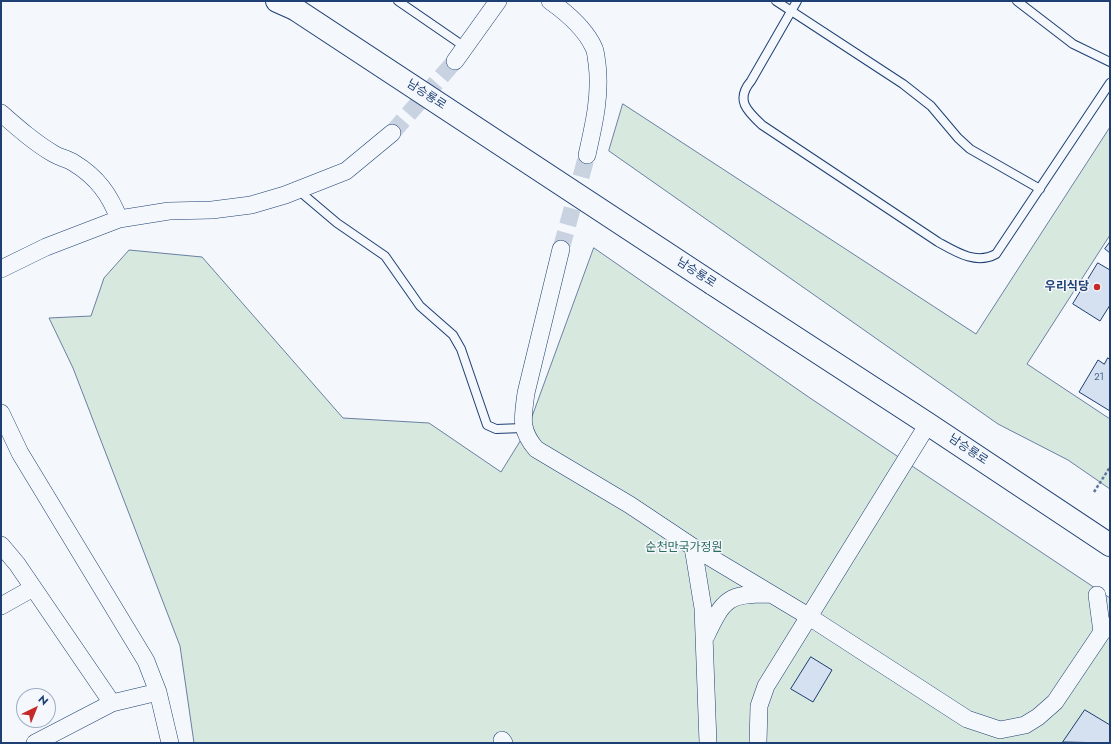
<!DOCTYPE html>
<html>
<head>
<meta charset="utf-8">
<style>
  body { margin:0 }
  #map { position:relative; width:1111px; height:744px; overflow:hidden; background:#f4f7fb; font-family:Jost,sans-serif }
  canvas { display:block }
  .frame { position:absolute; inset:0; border:2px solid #1d3f73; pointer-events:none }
  .north { position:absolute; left:16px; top:688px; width:40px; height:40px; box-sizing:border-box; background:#f4f7fb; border:1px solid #9eadc5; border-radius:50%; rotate:43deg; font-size:11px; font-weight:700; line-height:16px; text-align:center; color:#1d3f73 }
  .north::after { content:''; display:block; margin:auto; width:14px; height:18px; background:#c62828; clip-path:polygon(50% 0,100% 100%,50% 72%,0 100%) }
</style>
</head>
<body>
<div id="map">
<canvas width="1111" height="744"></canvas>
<div class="frame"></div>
<div class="north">N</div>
</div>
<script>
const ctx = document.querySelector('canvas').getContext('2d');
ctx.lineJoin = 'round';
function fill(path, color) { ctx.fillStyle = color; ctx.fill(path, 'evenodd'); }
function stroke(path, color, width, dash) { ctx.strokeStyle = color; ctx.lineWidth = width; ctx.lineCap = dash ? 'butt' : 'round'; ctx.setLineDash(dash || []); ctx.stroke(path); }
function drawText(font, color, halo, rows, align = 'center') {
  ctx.font = font + ' Jost,"Noto Sans KR",sans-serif'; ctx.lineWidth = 3; ctx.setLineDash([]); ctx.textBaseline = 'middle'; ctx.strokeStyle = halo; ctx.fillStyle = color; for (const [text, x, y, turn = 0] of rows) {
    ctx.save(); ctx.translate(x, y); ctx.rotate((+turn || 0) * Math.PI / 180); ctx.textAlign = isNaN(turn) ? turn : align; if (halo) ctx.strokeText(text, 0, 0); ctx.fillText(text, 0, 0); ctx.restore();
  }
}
const green = new Path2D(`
  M623,104L976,334L1110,127V235L1027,364L1110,419V489L1068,460L998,424L609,151Z
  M594,248L810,398L1110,598V743H194L180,646L73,368L49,318L91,316L104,278L129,250L202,257L343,418L429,423L501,472L527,430Z`);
fill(green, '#d7e8df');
stroke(green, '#687fa3', 1);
const building = new Path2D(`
  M1110,242V253L1105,249Z
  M1098,263L1110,270V305L1100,321L1073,304Z
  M1108,358L1110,360V411L1079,392L1098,360L1104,364Z
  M811,657L832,670L813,702L791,689Z
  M1085,710L1110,725V743L1063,742Z`);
fill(building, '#d5e0f0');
stroke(building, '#1d3f73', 1);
stroke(new Path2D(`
  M392,133L455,61
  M561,249L587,155`), '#c9d2e0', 17, [17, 8]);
const lane = new Path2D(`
  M398,1L465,47
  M776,1L903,84L931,106L958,138L970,149L1040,189
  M797,1L751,81C735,100 747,111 762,125L938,242C956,252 976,265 996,254L1110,83
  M1017,1L1073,44L1110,62
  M298,190L337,223L385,256L420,306L453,335L461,349L487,425L496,429L523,428`);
const street = new Path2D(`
  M550,1C567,13 585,28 594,48C596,52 596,58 597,63C601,95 594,124 587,155
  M455,61L498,1
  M1,113C18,128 35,143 54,154C61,158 68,159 74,163C97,177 110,195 119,219
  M561,249L526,393C523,417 519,429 536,449L630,505L693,547L808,616L967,719L1000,730L1025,725L1038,717L1055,702L1102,632
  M1,269L46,247L119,219L169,211L212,210L251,205L285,195L346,171L392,133
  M1,413L20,453L146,661L158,692L170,743
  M1,545L17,564L112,703L158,692
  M693,547L703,608L708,743
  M1097,595L1102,632L1110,626
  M1,606L33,588
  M706,636C724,598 728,594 770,594
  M502,740L504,743
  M35,743L112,703
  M758,743L759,706L766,686L928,424`);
const primary = new Path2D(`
  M277,1L295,9
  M713,284L928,424L1110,545`);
stroke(lane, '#1d3f73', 10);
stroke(street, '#1d3f73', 18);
stroke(primary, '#1d3f73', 24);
stroke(new Path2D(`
  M1094,492L1110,467`), '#5e769c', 2.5, [3, 2]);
stroke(lane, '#f4f7fb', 8);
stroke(street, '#f4f7fb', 17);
stroke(primary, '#f4f7fb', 22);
const primaryBridge = new Path2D(`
  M295,9L713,284`);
stroke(primaryBridge, '#1d3f73', 24, []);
stroke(primaryBridge, '#f4f7fb', 22);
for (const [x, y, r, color] of [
  [1097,287,4,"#c62828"]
]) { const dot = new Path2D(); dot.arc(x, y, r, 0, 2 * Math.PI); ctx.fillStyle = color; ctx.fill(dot); stroke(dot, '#f4f7fb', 1.5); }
drawText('10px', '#4b6792', null, [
  ["21",1099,378]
]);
drawText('12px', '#1d3f73', '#f4f7fb', [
  ["남승룡로",426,95,33],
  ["남승룡로",696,273,33],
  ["남승룡로",968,450,34]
]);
drawText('bold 12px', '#1d3f73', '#f4f7fb', [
  ["우리식당",1089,287]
], 'right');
drawText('12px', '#2c6c60', '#f4f7fb', [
  ["순천만국가정원",684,548]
]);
</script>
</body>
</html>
